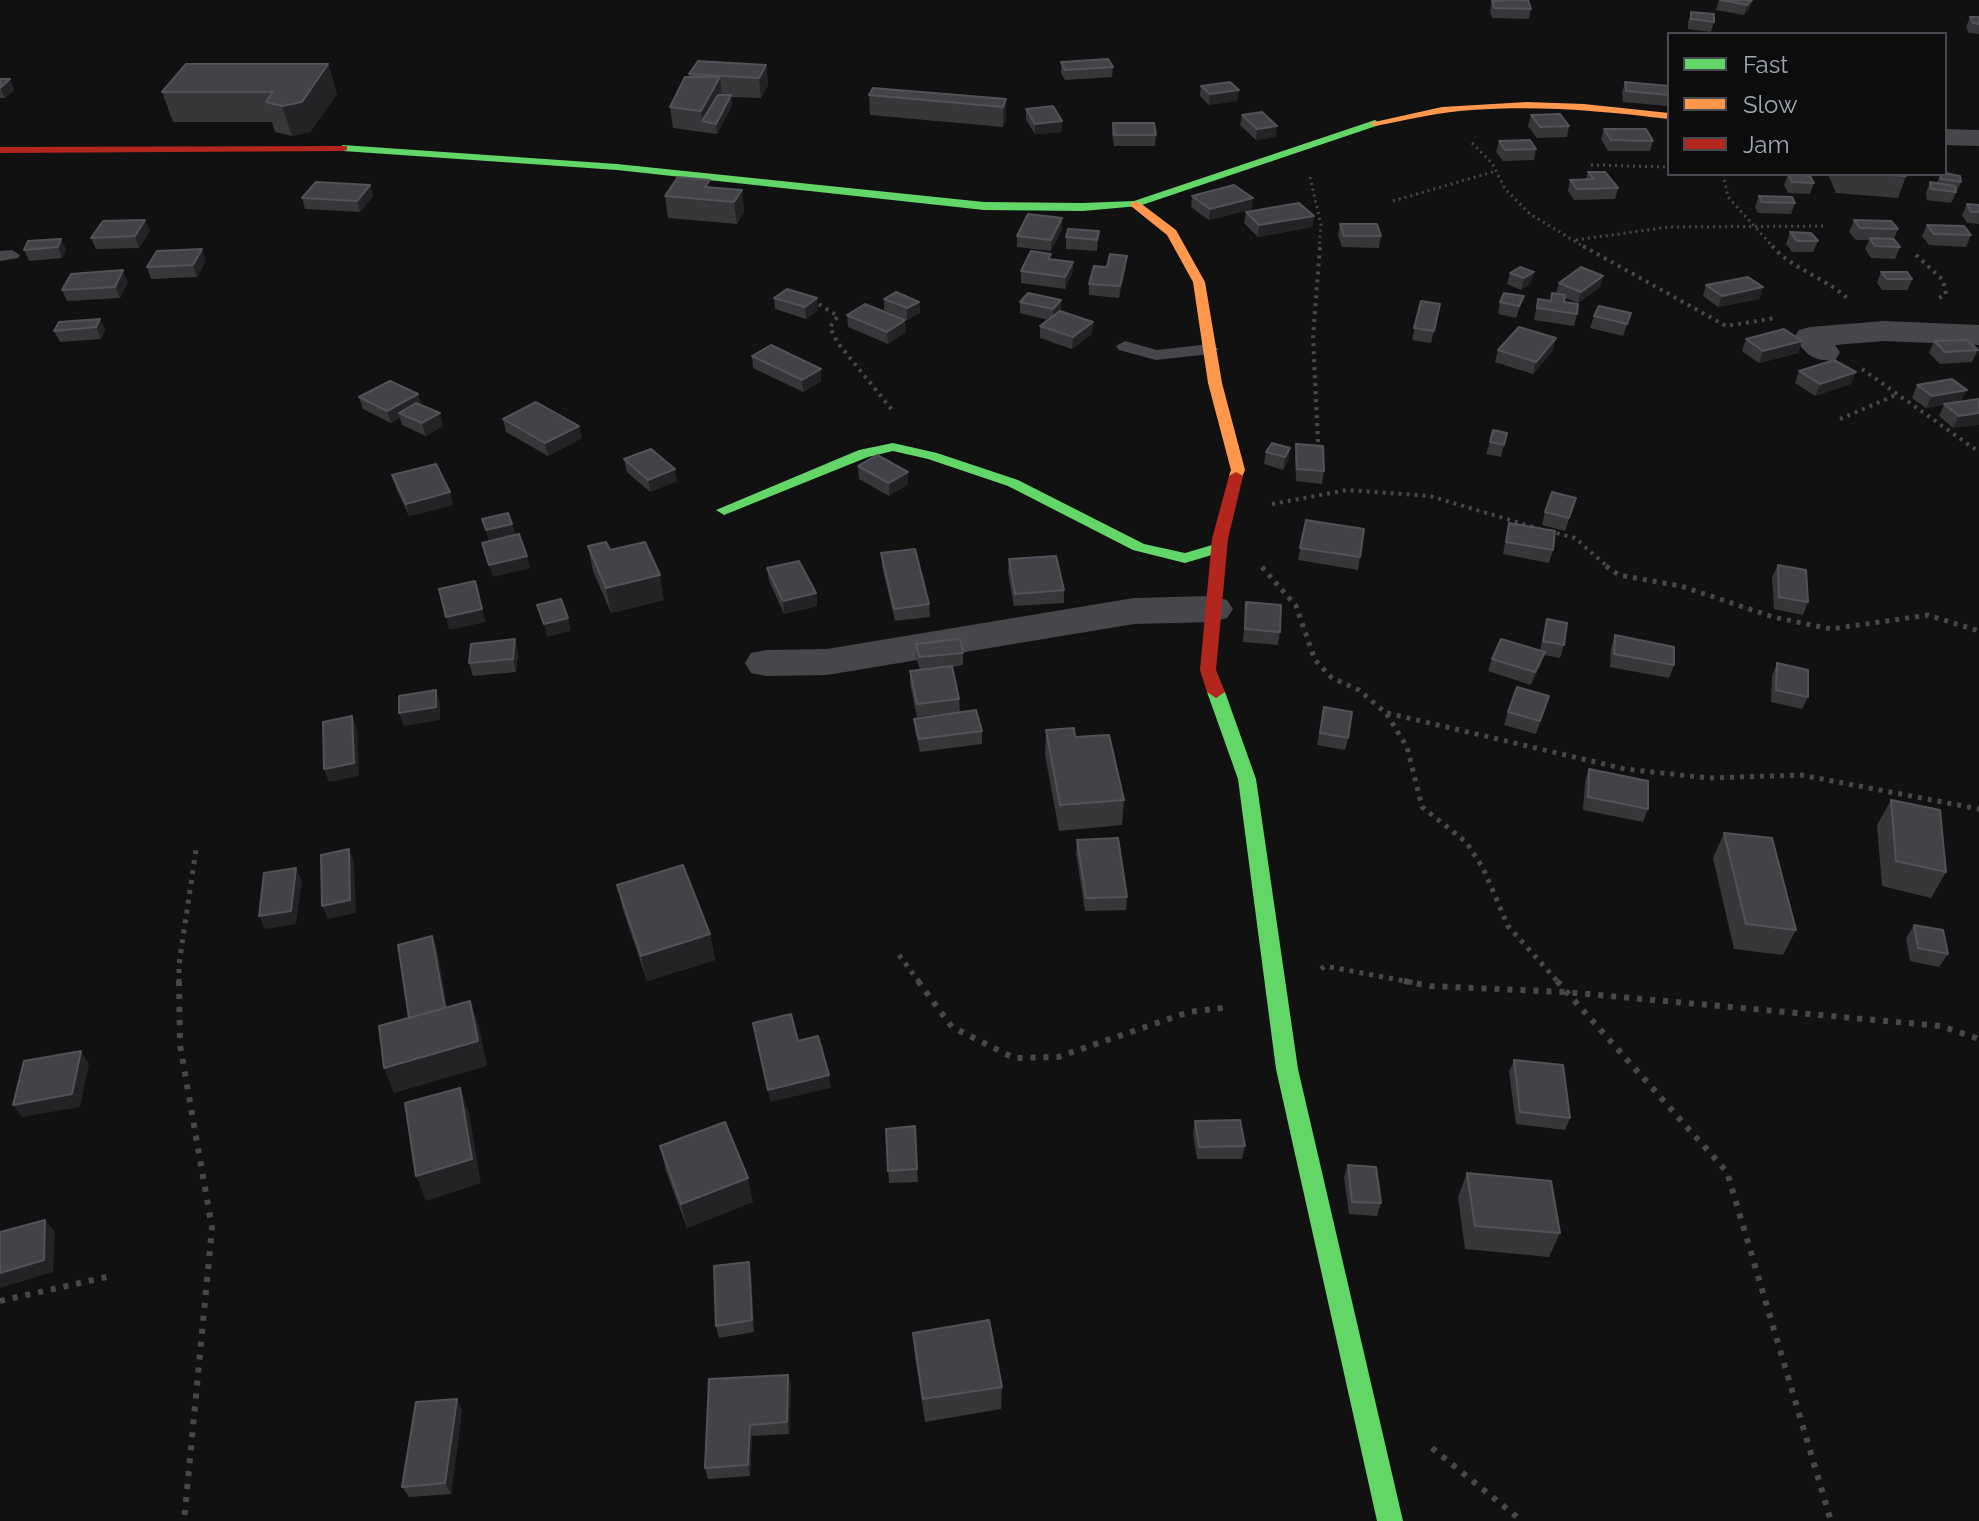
<!DOCTYPE html>
<html>
<head>
<meta charset="utf-8">
<style>
  body { margin:0 }
  #map { position:relative; width:1979px; height:1521px; overflow:hidden; background:#111112; font-family:Raleway,sans-serif }
  canvas { display:block }
  .legend { position:absolute; left:1667px; top:32px; width:280px; height:144px; box-sizing:border-box; background:#0c0c0d; border:2px solid #474a50; margin:0; padding:10px 14px; list-style:none; font-size:24px; color:#a0a7b5 }
  .legend li { display:flex; align-items:center; gap:16px; height:40px }
  .legend b { width:40px; border:2px solid #474a50 }
</style>
</head>
<body>
<div id="map">
<canvas width="1979" height="1521"></canvas>
<ul class="legend">
<li><b style="height:10px;background:#63d668"></b>Fast</li>
<li><b style="height:10px;background:#ff974d"></b>Slow</li>
<li><b style="height:10px;background:#b3261e"></b>Jam</li>
</ul>
</div>
<script>
const ctx = document.querySelector('canvas').getContext('2d');
ctx.lineJoin = 'round';
function stroke(path, color, width, dash) { ctx.strokeStyle = color; ctx.lineWidth = width; ctx.lineCap = dash ? 'butt' : 'round'; ctx.setLineDash(dash || []); ctx.stroke(path); }
function fill(path, color) { ctx.fillStyle = color; ctx.fill(path, 'evenodd'); }
stroke(new Path2D(`
  M1472,143L1492,163L1505,189L1530,214L1586,248
  M1591,165L1669,167
  M1723,174L1728,197L1774,248
  M1310,177L1321,225L1319,248
  M1393,201L1496,171
  M1576,240L1669,227L1826,226`), '#46484c', 3, [2, 4]);
stroke(new Path2D(`
  M1583,246L1726,326L1776,318
  M1772,246C1792,269 1824,277 1847,298
  M1916,255L1943,280L1946,294L1939,298
  M812,300L838,316L830,327L837,342L893,411
  M1862,369L1979,452
  M1840,419L1898,394
  M1318,442L1313,337L1320,246
  M1272,504L1347,490L1430,496L1540,529
  M1549,531L1575,538L1609,568`), '#46484c', 4, [3, 5]);
stroke(new Path2D(`
  M1606,566L1619,575L1681,586L1773,617L1831,629L1928,615L1979,631
  M1262,567L1296,606L1315,660L1332,678L1359,690L1386,713L1407,747L1422,807L1466,842L1483,868L1508,926L1559,983
  M1387,713L1625,769L1709,778L1801,775L1979,809
  M899,955L920,983
  M1321,969L1325,966L1415,983
  M179,983V964L196,850`), '#46484c', 5, [4, 6]);
stroke(new Path2D(`
  M179,981L180,1045L212,1228L184,1521
  M918,981L952,1027L1014,1058L1058,1057L1189,1012L1230,1007
  M1404,981L1430,986L1565,992L1941,1026L1979,1039
  M1557,981L1727,1172L1831,1521
  M0,1301L111,1276
  M1432,1448L1522,1521`), '#46484c', 6, [5, 8]);
fill(new Path2D(`
  M12,250L20,255L18,258L0,261V251Z
  M1125,341L1157,350L1210,344L1219,349L1210,354L1156,360L1119,350L1116,346Z`), '#45474b');
fill(new Path2D(`
  M1945,129L1979,130V146L1945,145Z
  M1884,321L1979,325V345L1884,341L1835,345L1840,352L1836,359C1815,364 1805,354 1794,337L1799,330L1810,327Z
  M1213,596L1227,600L1233,609L1227,618L1213,622L1134,624L827,675L766,676L751,673L745,663L751,653L766,650L827,649L1134,598Z`), '#45474b');
fill(new Path2D(`
  M1375,120L1380,123L1379,125L1139,206L1083,211L984,210L617,170L343,151L337,148L343,145L617,164L984,202L1083,203L1134,201Z
  M893,443L937,453L1018,480L1144,544L1185,553L1219,543L1227,548L1225,551L1185,563L1133,550L1008,486L928,459L893,451L868,457L729,513L724,515L716,510L859,450Z
  M1216,686L1225,692L1256,779L1298,1069L1403,1521H1377L1276,1069L1238,779L1207,692Z`), '#63d668');
fill(new Path2D(`
  M1527,102L1584,104L1669,113V119C1604,111 1538,105 1472,110C1439,112 1407,120 1375,126L1370,123L1442,107Z
  M1131,202H1139L1176,230L1205,282L1222,383L1245,470L1241,479H1231L1229,476L1231,470L1208,383L1193,282L1167,235L1131,206Z`), '#ff974d');
fill(new Path2D(`
  M347,146V150L343,151L0,153V147Z
  M1236,472L1243,476L1228,539L1216,670L1225,692L1216,698L1207,692L1200,670L1212,539L1229,476Z`), '#b3261e');
fill(new Path2D(`
  M1500,0H1528L1531,9L1529,19L1492,18L1490,11L1492,1H1500Z
  M1719,0H1752L1749,10L1744,15L1716,10Z
  M1691,12L1714,22L1711,32L1688,29V22Z
  M1970,17H1979V34L1969,33L1966,27Z
  M1061,62L1113,67L1112,77L1065,80L1061,73Z
  M328,64L337,94L310,132L292,136L275,132L272,122H173L162,92Z
  M766,65L768,85L761,98L731,97L732,105L717,134L673,128L670,107L690,77L689,74Z
  M0,79H10L14,90L5,98H0Z
  M1625,82L1669,86L1668,106L1623,102L1622,93Z
  M1201,86L1239,90L1237,101L1209,105L1200,96Z
  M869,95L1006,99V120L1003,127L870,115Z
  M1026,109L1062,132L1035,134L1026,120Z
  M1242,115L1276,137L1256,140L1240,125Z
  M1531,115L1569,126L1567,137L1537,138L1528,126Z
  M1113,123L1156,135L1155,146H1114L1112,134Z
  M1604,129L1653,141L1650,151H1608L1601,139Z
  M1499,141L1536,149L1534,160L1503,161L1496,152Z
  M1588,172L1618,188L1615,199L1574,200L1568,191L1570,180L1586,179Z
  M1769,174H1807V175L1814,183L1810,194L1788,193L1784,185L1788,175Z
  M1828,174H1905L1906,176L1898,198L1836,193Z
  M1940,174L1961,182L1951,203L1927,200L1926,193L1930,182L1937,183Z
  M370,185L373,196L360,212L305,209L302,198Z
  M711,188L742,190L744,212L737,224L668,218L665,196Z
  M1192,196L1252,209L1209,220L1191,207Z
  M1759,196L1795,203L1791,214L1758,213L1755,207Z
  M1967,204L1979,205V224L1967,223L1962,215Z
  M1246,212L1314,216L1312,227L1258,237L1244,223Z
  M1062,218V229L1051,251L1017,247V236Z
  M1854,220L1898,229L1894,239L1900,247L1895,259L1871,258L1865,249L1869,240H1856L1849,232Z
  M1340,224L1381,236L1379,248L1342,247L1338,235Z
  M1927,225L1971,235L1966,247L1929,245L1922,236Z
  M150,231L139,248L96,249L91,238Z
  M1099,231L1097,251L1066,249V237Z
  M1790,232L1818,241L1813,252H1792L1786,244Z
  M61,239L66,250L62,258L29,261L24,250Z
  M1051,259L1073,262L1072,273L1065,289L1021,283V271Z
  M206,261L197,277L151,279L147,267Z
  M1107,267H1126L1119,298L1089,295V284Z
  M1520,267L1531,283L1521,290L1507,284L1510,273Z
  M1881,272L1912,279L1908,290H1882L1877,283Z
  M1603,276L1600,287L1578,303L1565,298L1564,302L1577,314L1574,326L1534,320L1538,299L1551,300L1552,293H1556L1559,283Z
  M128,282L120,298L67,301L62,290Z
  M1706,285L1763,287L1759,299L1718,307L1703,296Z
  M1524,296L1516,318L1498,314L1500,302Z
  M774,298L818,310L806,319L775,309Z
  M884,299L919,302L920,313L907,320L884,310Z
  M1061,300V311L1093,322L1092,334L1072,349L1040,338V326L1048,320L1020,313V302Z
  M1421,301L1440,304L1431,343L1412,340Z
  M1631,313L1623,336L1590,328L1594,316Z
  M847,315L906,332L888,344L848,327Z
  M100,319L105,330L101,339L60,342L54,331Z
  M1746,339L1802,341L1798,353L1759,363L1742,351Z
  M1934,341L1978,350L1972,362L1940,364L1929,353Z
  M1498,350H1553L1533,374L1495,362Z
  M752,356L821,381L803,392L753,368Z
  M1799,371L1851,384L1815,396L1795,383Z
  M1917,385L1961,401L1979,399L1953,428L1939,416L1944,405L1926,408L1912,398Z
  M359,397L422,406L443,426L426,436L402,425L400,418L391,423L363,409Z
  M503,419L582,438L548,456L506,432Z
  M1507,433L1501,457L1486,454L1490,442Z
  M1296,444L1324,471L1322,484L1296,481L1295,456Z
  M1290,448L1288,461L1283,470L1264,464L1266,452Z
  M624,459L677,481L650,492L627,472Z
  M858,466L908,472V484L889,496L859,479Z
  M392,475L450,492L453,505L409,516L396,488Z
  M1576,498L1565,531L1542,525L1545,512Z
  M1306,520L1364,529L1358,570L1298,560Z
  M1509,523L1553,550L1549,563L1503,554Z
  M588,546L610,550L664,600L611,613L593,571Z
  M881,553L929,604L930,617L895,621L882,566Z
  M1009,559L1064,590V603L1014,606L1008,572Z
  M1778,565L1808,602L1803,615L1774,609L1772,577Z
  M767,568L816,593L817,606L784,614L769,581Z
  M1246,602L1280,632L1278,645L1243,642Z
  M1547,619L1564,645L1560,658L1544,655L1531,685L1488,671L1492,659L1540,650Z
  M1615,635L1674,665L1669,678L1610,667L1611,648Z
  M916,644L963,653V665L952,667L959,699L960,712L917,717L910,684V671L920,670L916,657Z
  M518,652L516,672L473,676L469,663Z
  M1777,663L1808,697L1802,709L1771,702L1772,676Z
  M1549,696L1536,734L1504,725L1508,712Z
  M1324,707L1348,738L1345,750L1317,745Z
  M914,719L982,731V744L920,752L915,731Z
  M1046,730L1075,737L1124,800L1122,825L1059,831L1045,755Z
  M1589,769L1648,809L1643,822L1583,810L1585,782Z
  M1891,800L1946,872L1931,898L1882,886L1877,825Z
  M1724,833L1796,930L1783,955L1734,949L1713,858Z
  M1077,840L1127,897L1126,910L1085,911L1076,853Z
  M617,885L710,934L715,960L647,981L623,910Z
  M1914,925L1948,954L1939,967L1910,961L1906,938Z
  M1514,1060L1570,1118L1565,1130L1516,1124L1509,1072Z
  M1195,1121L1245,1146L1242,1159H1197L1193,1134Z
  M915,1126L918,1182L889,1183L886,1129Z
  M660,1146L753,1202L687,1228L666,1171Z
  M1348,1165L1381,1203L1377,1216L1349,1214L1344,1177Z
  M1467,1173L1560,1233L1549,1257L1465,1249L1458,1197Z
  M751,1274L754,1332L719,1338L716,1326Z
  M913,1333L1002,1387L1001,1409L925,1422L915,1356Z
  M788,1375L791,1386L789,1434L752,1436L750,1476L708,1479L705,1468Z
  M462,1410L451,1494L409,1497L402,1487Z`), '#37373a');
fill(new Path2D(`
  M1752,0L1749,10L1744,15L1747,5Z
  M328,64L337,94L310,132L292,136L282,106Z
  M766,65L768,85L761,98L759,78Z
  M720,77L722,98L702,121L701,111Z
  M10,79L14,90L5,98L0,88Z
  M1239,90L1237,101L1209,105L1210,94Z
  M731,95L732,105L717,134L716,124Z
  M1006,99V120L1003,127V107Z
  M1062,121V132L1035,134V124Z
  M1277,126L1276,137L1256,140L1257,129Z
  M370,185L373,196L360,212L357,201Z
  M742,190L744,212L737,224L734,202Z
  M1253,198L1252,209L1209,220L1210,209Z
  M1314,216L1312,227L1258,237L1259,225Z
  M1062,218V229L1051,251V240Z
  M145,220L150,231L139,248L135,236Z
  M61,239L66,250L62,258L58,247Z
  M202,249L206,261L197,277L193,265Z
  M1127,256L1126,267L1119,298L1120,286Z
  M1073,262L1072,273L1065,289V277Z
  M123,270L128,282L120,298L115,287Z
  M1534,272L1531,283L1521,290L1524,278Z
  M1603,276L1600,287L1578,303L1581,292Z
  M1763,287L1759,299L1718,307L1722,296Z
  M817,298L818,310L806,319L805,307Z
  M1061,300V312L1053,321V309Z
  M919,302L920,313L907,320V308Z
  M100,319L105,330L101,339L96,327Z
  M905,320L906,332L888,344L887,332Z
  M1093,322L1092,334L1072,349L1073,337Z
  M1556,338L1553,350L1533,374L1536,362Z
  M1802,341L1798,353L1759,363L1763,351Z
  M821,369V381L803,392L802,380Z
  M1856,372L1851,384L1815,396L1820,384Z
  M1967,390L1961,402L1926,408L1932,396Z
  M418,394L422,406L399,413L400,418L391,423L387,411Z
  M440,413L443,426L426,436L422,423Z
  M1979,413V425L1953,428L1959,416Z
  M579,426L582,438L548,456L545,443Z
  M1290,448L1288,461L1283,470L1285,457Z
  M675,469L677,481L650,492L648,480Z
  M908,472V484L889,496V483Z
  M450,492L453,505L409,516L406,504Z
  M512,524L516,536L489,542L486,530Z
  M527,556L530,568L493,577L489,565Z
  M660,575L664,600L611,613L606,588Z
  M816,593L817,606L784,614L783,601Z
  M482,609L486,622L449,630L446,617Z
  M568,618L571,631L547,637L544,624Z
  M515,639L518,652L516,672L513,659Z
  M1545,652L1541,665L1531,685L1535,672Z
  M436,690L440,703V720L404,726L399,713Z
  M352,716L357,729L359,776L329,782L324,769Z
  M349,849L354,862L356,913L328,919L322,906Z
  M296,868L302,881L296,924L265,929L259,916Z
  M710,934L715,960L647,981L641,956Z
  M432,936L437,948L452,1034L447,1021Z
  M470,1001L479,1026L487,1066L394,1093L384,1068Z
  M81,1051L89,1064L80,1107L22,1117L13,1105Z
  M829,1075L831,1088L770,1102L768,1090Z
  M460,1088L469,1113L481,1183L426,1201L416,1176Z
  M748,1178L753,1202L687,1228L681,1204Z
  M45,1220L55,1232L53,1272L0,1288V1273Z
  M749,1262L751,1274L754,1332L752,1320Z
  M788,1375L791,1386L789,1434L787,1422Z
  M457,1399L462,1410L451,1494L445,1483Z
  M750,1425L752,1436L750,1476L748,1465Z`), '#232325');
const building = new Path2D(`
  M1503,0H1528L1531,9L1494,8L1492,1H1504Z
  M1720,0H1752L1747,5Z
  M1691,12L1714,14V22L1691,19Z
  M1970,17H1979V24L1973,23Z
  M1108,59L1113,67L1065,70L1061,62Z
  M698,61L766,65L759,78L689,74Z
  M186,64H328L302,102L282,106L266,102L273,92H162Z
  M685,77H720L701,111L670,107Z
  M0,79H10L0,88Z
  M1230,82L1239,90L1210,94L1201,86Z
  M1625,82L1669,86V95L1626,91Z
  M873,88L1006,99L1003,107L869,95Z
  M718,95H731L716,124L702,121Z
  M1053,106L1062,121L1035,124L1026,109Z
  M1262,112L1277,126L1257,129L1242,115Z
  M1560,114L1569,126L1540,127L1531,115Z
  M1113,123H1154L1156,135H1114Z
  M1604,129H1646L1653,141L1611,140Z
  M1530,140L1536,149L1505,150L1499,141Z
  M1588,172H1605L1618,188L1577,189L1570,180L1594,179Z
  M1945,173L1960,176L1961,182L1941,179V174Z
  M1788,174L1810,176L1814,183L1792,182Z
  M1879,174H1905L1906,176Z
  M678,177L710,180L705,187L742,190L734,202L665,196Z
  M316,182L370,185L357,201L302,198Z
  M1930,182L1955,186L1956,192L1931,189Z
  M1234,185L1253,198L1210,209L1192,196Z
  M1759,196L1792,197L1795,203L1762,202Z
  M1299,203L1314,216L1259,225L1246,212Z
  M1967,204L1979,205V212H1971Z
  M1028,214L1062,218L1051,240L1017,236Z
  M145,220L135,236L91,238L103,221Z
  M1854,220L1891,221L1898,229L1860,228Z
  M1340,224H1377L1381,236H1344Z
  M1927,225L1964,226L1971,235L1934,234Z
  M1068,229L1099,231L1097,240L1066,237Z
  M1790,232L1811,233L1818,241H1797Z
  M1870,238L1894,239L1900,247L1875,246Z
  M61,239L58,247L24,250L28,241Z
  M202,249L193,265L147,267L157,251Z
  M1031,251L1051,254L1048,259L1073,262L1065,277L1021,271Z
  M1110,254L1127,256L1120,286L1089,284L1094,266L1107,267Z
  M1520,267L1534,272L1524,278L1510,273Z
  M1581,267L1603,276L1581,292L1559,283Z
  M123,270L115,287L62,290L71,274Z
  M1881,272H1907L1912,279H1887Z
  M1748,277L1763,287L1722,296L1706,285Z
  M787,289L817,298L805,307L774,298Z
  M896,292L919,302L907,308L884,299Z
  M1028,293L1061,300L1053,309L1020,302Z
  M1504,293L1524,296L1519,306L1500,302Z
  M1552,293L1565,295L1564,302L1578,304L1577,314L1537,308L1538,299L1551,301Z
  M1421,301L1440,304L1434,331L1414,328Z
  M865,304L905,320L887,332L847,315Z
  M1599,306L1631,313L1627,324L1594,316Z
  M1060,311L1093,322L1073,337L1040,326Z
  M100,319L96,327L54,331L59,322Z
  M1519,327L1556,338L1536,362L1498,350Z
  M1784,329L1802,341L1763,351L1746,339Z
  M1967,340L1978,350L1945,352L1934,341Z
  M771,345L821,369L802,380L752,356Z
  M1834,360L1856,372L1820,384L1799,371Z
  M1952,379L1967,390L1932,396L1917,385Z
  M390,381L418,394L387,411L359,397Z
  M1979,399V413L1959,416L1944,404Z
  M536,402L579,426L545,443L503,419Z
  M416,403L440,413L422,423L399,413Z
  M1493,430L1507,433L1504,445L1490,442Z
  M1272,443L1290,448L1285,457L1266,452Z
  M1296,444L1323,446L1324,471L1297,469Z
  M651,449L675,469L648,480L624,459Z
  M877,455L908,472L889,483L858,466Z
  M436,464L450,492L406,504L392,475Z
  M1552,492L1576,498L1569,518L1545,512Z
  M508,513L512,524L486,530L482,519Z
  M1306,520L1364,529L1360,557L1300,548Z
  M1509,523L1555,531L1553,550L1506,542Z
  M519,534L527,556L489,565L482,543Z
  M606,542L610,550L645,542L660,575L606,588L588,546Z
  M915,549L929,604L894,609L881,553Z
  M1056,556L1064,590L1015,594L1009,559Z
  M799,561L816,593L783,601L767,568Z
  M1778,565L1806,570L1808,602L1779,597Z
  M475,581L482,609L446,617L439,589Z
  M561,599L568,618L544,624L537,605Z
  M1246,602L1281,605L1280,632L1245,629Z
  M1547,619L1567,623L1564,645L1543,641Z
  M1615,635L1674,647V665L1614,654Z
  M515,639L513,659L469,663L471,644Z
  M960,639L963,653L919,657L916,644Z
  M1501,639L1545,652L1535,672L1492,659Z
  M1777,663L1808,670V697L1776,690Z
  M952,666L959,699L917,704L910,671Z
  M1517,687L1549,696L1540,721L1508,712Z
  M436,690V707L399,713V696Z
  M1324,707L1352,712L1348,738L1320,733Z
  M976,710L982,731L919,739L914,719Z
  M352,716L354,763L324,769L323,722Z
  M1074,728L1075,737L1109,735L1124,800L1060,805L1046,730Z
  M1589,769L1648,781V809L1588,797Z
  M1891,800L1940,810L1946,872L1896,861Z
  M1724,833L1772,838L1796,930L1746,924Z
  M1118,838L1127,897L1086,898L1077,840Z
  M349,849L350,900L322,906L321,855Z
  M683,865L710,934L641,956L617,885Z
  M296,868L291,911L259,916L264,873Z
  M1914,925L1943,930L1948,954L1918,948Z
  M432,936L445,1008L409,1018L398,945Z
  M470,1001L478,1041L384,1068L379,1026Z
  M791,1014L798,1041L818,1036L829,1075L768,1090L753,1023Z
  M81,1051L72,1094L13,1105L24,1061Z
  M1514,1060L1563,1065L1570,1118L1520,1112Z
  M460,1088L472,1159L416,1176L405,1103Z
  M1240,1120L1245,1146L1199,1147L1195,1121Z
  M725,1122L748,1178L681,1204L660,1146Z
  M915,1126L917,1169L888,1171L886,1129Z
  M1348,1165L1376,1167L1381,1203L1352,1202Z
  M1467,1173L1551,1181L1560,1233L1475,1226Z
  M45,1220L44,1260L0,1273V1232Z
  M749,1262L752,1320L716,1326L714,1266Z
  M989,1320L1002,1387L923,1399L913,1333Z
  M788,1375L787,1422L750,1425L748,1465L705,1468L709,1379Z
  M457,1399L445,1483L402,1487L416,1402Z`);
fill(building, '#424347');
stroke(building, '#515359', 2);
</script>
</body>
</html>
